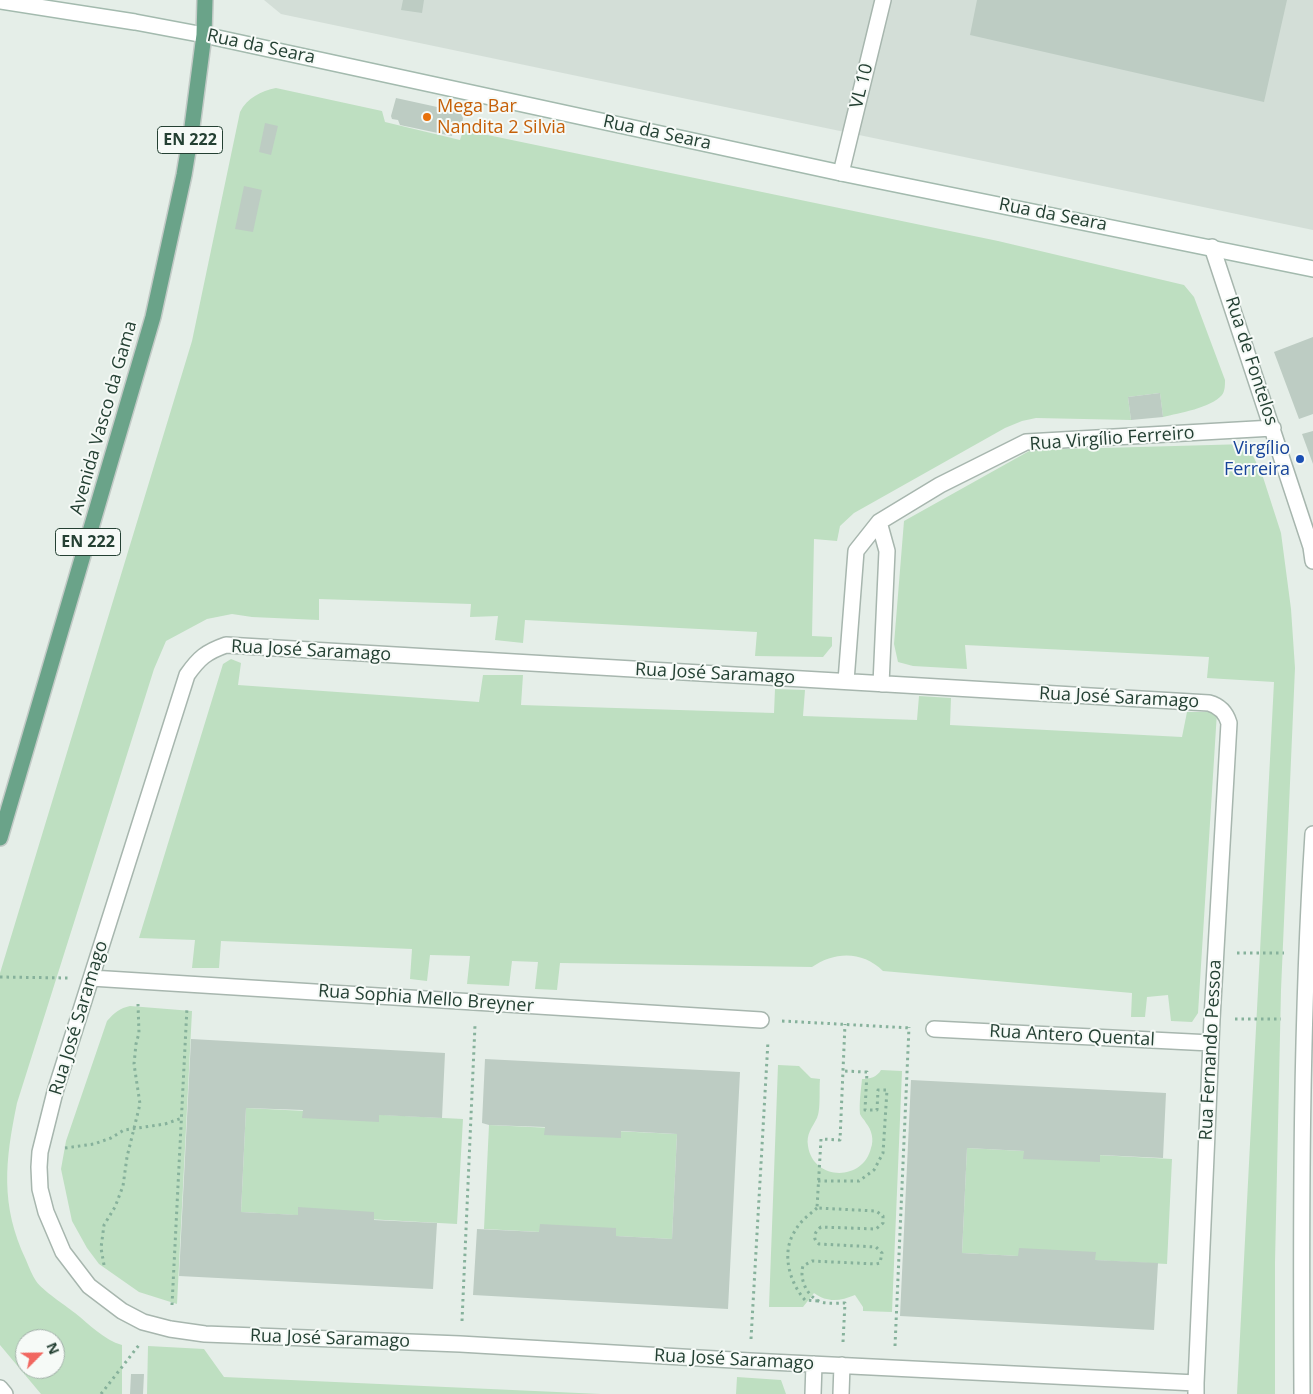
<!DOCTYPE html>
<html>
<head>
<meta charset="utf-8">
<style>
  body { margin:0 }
  #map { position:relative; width:1313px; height:1394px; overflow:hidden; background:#e5eee8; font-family:"Open Sans",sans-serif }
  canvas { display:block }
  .north { position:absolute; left:15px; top:1329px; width:50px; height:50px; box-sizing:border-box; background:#f6faf7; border:1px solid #a2b0a9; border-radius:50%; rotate:67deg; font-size:14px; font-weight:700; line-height:20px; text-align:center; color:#244033 }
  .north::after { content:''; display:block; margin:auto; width:18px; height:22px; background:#f16760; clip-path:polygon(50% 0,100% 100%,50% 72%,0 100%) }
</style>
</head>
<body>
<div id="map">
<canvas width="1313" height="1394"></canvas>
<div class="north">N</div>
</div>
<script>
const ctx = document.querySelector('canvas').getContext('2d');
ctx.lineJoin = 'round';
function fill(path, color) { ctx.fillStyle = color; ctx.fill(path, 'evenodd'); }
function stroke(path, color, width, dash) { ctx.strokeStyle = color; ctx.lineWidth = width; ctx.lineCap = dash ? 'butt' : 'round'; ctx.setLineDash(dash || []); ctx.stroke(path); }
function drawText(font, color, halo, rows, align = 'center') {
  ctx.font = font + ' "Open Sans",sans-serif'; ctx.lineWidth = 4; ctx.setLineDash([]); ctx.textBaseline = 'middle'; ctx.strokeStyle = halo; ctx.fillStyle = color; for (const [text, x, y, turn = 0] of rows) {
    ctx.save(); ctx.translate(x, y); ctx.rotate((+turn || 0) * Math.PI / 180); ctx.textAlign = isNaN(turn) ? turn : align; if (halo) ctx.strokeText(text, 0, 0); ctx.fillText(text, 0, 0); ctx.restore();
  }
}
fill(new Path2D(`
  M264,0H1313V230L281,14Z`), '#d3ded7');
fill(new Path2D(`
  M276,88L382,111L385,122L460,140L463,131L478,133L998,241L1184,285L1194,297L1225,380C1225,385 1225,391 1222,395C1211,408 1179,413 1163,417L1160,393L1128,397L1131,420L1036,418L1022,421L1005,428L854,513L840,526L837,541L814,539L812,636L832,637V646L823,657L755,656L757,632L525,620L523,643L495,640L498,616L470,617L471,604L319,599V620L252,617L232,614L207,619L166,641L154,669L17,1103C5,1161 0,1205 26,1260C29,1267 32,1275 36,1281C43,1291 65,1305 75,1313C89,1324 104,1340 122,1345V1394H41L0,1345V973L192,341L240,112C247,98 261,91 276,88ZM25,1339H55V1369H25Z
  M1247,444L1262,474L1281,533L1291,609L1295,668L1281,990L1275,1262V1394H1237L1274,682L1207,678L1209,657L965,645L967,669L913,666L898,662L894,644L904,521L1031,450Z
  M231,659L241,663L238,685L479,702L483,675H523L521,705L774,713L775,689L805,690L803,716L917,720L919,696L951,698L950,725L1182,737L1187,712H1217L1198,1013L1192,1022L1171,1021L1168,995L1147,997L1145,1017H1131L1132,993L883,971C863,951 835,951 812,967L560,963L557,990L535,989L538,962L512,961L509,986L467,984L470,956L430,955L427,981L410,979L412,949L221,941L219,968H192L195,940L139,938L223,664Z
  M130,1006L192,1011L177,1304L139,1292L99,1264L87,1248L72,1221L61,1169L66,1141L107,1021C114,1013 120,1008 130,1006Z
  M778,1065L799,1066L811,1078L820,1079C819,1089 821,1110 817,1118C812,1128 806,1134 808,1146C813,1181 863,1182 871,1148C874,1140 872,1130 866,1123C864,1119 861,1117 860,1114C859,1103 861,1090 862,1079C870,1079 877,1077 881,1070L902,1071L892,1312L863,1311V1307L855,1295C840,1301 828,1303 814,1293L803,1307H769Z
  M246,1108L463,1119L457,1224L241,1212Z
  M489,1125L677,1134L672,1239L484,1229Z
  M967,1148L1172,1159L1167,1264L962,1253Z
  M148,1346L204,1349L224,1377L601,1394H147Z
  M737,1377L781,1380L786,1394H736Z`), '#bedfc1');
fill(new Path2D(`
  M403,0H424L422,13L401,10Z
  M977,0H1287L1264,102L970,35Z
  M396,98L460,112L463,118L461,130L454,128L452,136L400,125L398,120L392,119L391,116Z
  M265,123L278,126L271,155L259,152Z
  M244,186L262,190L253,232L235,229Z
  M1313,337V414L1299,419L1274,352Z
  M1160,393L1163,417L1131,420L1128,397Z
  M1313,431V464L1302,434Z
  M191,1039L445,1053L442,1118L379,1115V1122L302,1118L303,1110L246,1108L241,1212L298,1215V1207L374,1212V1220L437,1223L433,1289L179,1276Z
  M485,1059L740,1072L728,1309L473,1295L477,1229L539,1232L540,1224L616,1228V1236L672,1239L677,1134L621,1131V1138L544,1135L545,1127L489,1125L482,1123Z
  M911,1080L1166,1093L1163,1158L1100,1155V1162L1023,1159L1024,1151L967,1148L962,1253L1018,1256L1019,1248L1096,1252L1095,1260L1158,1263L1154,1330L900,1316Z
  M131,1374H144L143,1394H130Z`), '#bdccc3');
const street = new Path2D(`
  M841,173L883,0
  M1212,247L1311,547L1313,561
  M879,522L887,551L881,684
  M846,681L856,551L879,522L940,485L1026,442L1273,428
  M91,978L761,1020
  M934,1029L1211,1043
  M0,1388L5,1394
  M813,1394L814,1364
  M841,1394L842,1365
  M1196,1394V1383L1212,1019L1229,723C1226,713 1220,706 1209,703L226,645C206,652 199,658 187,675L55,1092L40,1152L39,1167L40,1189L46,1212L63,1252L89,1286L122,1311L143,1322L170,1329L205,1334L460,1344L750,1361L1196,1383
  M1302,1394C1301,1207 1301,1021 1313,834`);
const secondary = new Path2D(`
  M0,1L135,22L204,35L841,173L1313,269`);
const primary = new Path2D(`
  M0,838L153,317L184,175L192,127L204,35L205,0`);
stroke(street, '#a7b6ae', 18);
stroke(secondary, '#a3baae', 18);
stroke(primary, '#c2cac6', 18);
stroke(new Path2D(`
  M1237,953H1284
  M0,977L68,978
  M1235,1019H1281
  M782,1021L911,1028
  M65,1148L94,1144L111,1138L124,1130L165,1124L182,1118
  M818,1181H859L874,1170L883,1153L887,1090H878L877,1110H865L867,1072L843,1071
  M817,1208C809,1215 800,1221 795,1231C781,1252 789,1282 805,1300L819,1301
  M104,1265L101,1248L104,1225L115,1207L123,1186L127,1157L140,1104L134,1064L136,1044L139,1033L138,1004
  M172,1305L187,1007
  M462,1321L475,1025
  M751,1339L768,1041
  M843,1342L845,1303C838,1303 828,1304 821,1302C807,1297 799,1279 803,1266L812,1261L876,1264L880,1263L882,1253L876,1247L819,1244C812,1239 814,1232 821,1227L876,1229L883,1223V1216L876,1211L817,1208L821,1139L840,1140L845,1024
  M895,1346L909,1027
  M101,1394L139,1345`), '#86b19b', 3, [2.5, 4]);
stroke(street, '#fff', 15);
stroke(secondary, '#fff', 15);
stroke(primary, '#6aa389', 15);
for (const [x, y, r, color] of [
  [427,117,5,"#e8710a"],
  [1300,459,5,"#1a4fb4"]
]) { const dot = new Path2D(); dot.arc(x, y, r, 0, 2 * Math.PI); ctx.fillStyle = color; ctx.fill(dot); stroke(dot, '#f6faf7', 2); }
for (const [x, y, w] of [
  [190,140,65],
  [88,542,65]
]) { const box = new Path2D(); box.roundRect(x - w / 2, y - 13.5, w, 27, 4); ctx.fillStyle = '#f6faf7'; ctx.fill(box); stroke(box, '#244033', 1); }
drawText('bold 16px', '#244033', null, [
  ["EN 222",190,140],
  ["EN 222",88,542]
]);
drawText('18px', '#244033', '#f6faf7', [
  ["Rua da Seara",261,47,12],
  ["VL 10",862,86,-76],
  ["Rua da Seara",657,133,12],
  ["Rua da Seara",1053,215,11],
  ["Rua de Fontelos",1251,361,72],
  ["Avenida Vasco da Gama",104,418,-74],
  ["Rua Virgílio Ferreiro",1112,439,-4],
  ["Rua José Saramago",311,651,3],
  ["Rua José Saramago",715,674,3],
  ["Rua José Saramago",1119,698,3],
  ["Rua Sophia Mello Breyner",426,999,4],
  ["Rua José Saramago",79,1018,-73],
  ["Rua Antero Quental",1072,1036,3],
  ["Rua Fernando Pessoa",1211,1050,-87],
  ["Rua José Saramago",330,1339,2],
  ["Rua José Saramago",734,1360,3]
]);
drawText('18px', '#c56008', '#f6faf7', [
  ["Mega Bar",437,107],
  ["Nandita 2 Silvia",437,128]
], 'left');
drawText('18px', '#164399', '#f6faf7', [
  ["Virgílio",1290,449],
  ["Ferreira",1290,470]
], 'right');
</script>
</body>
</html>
